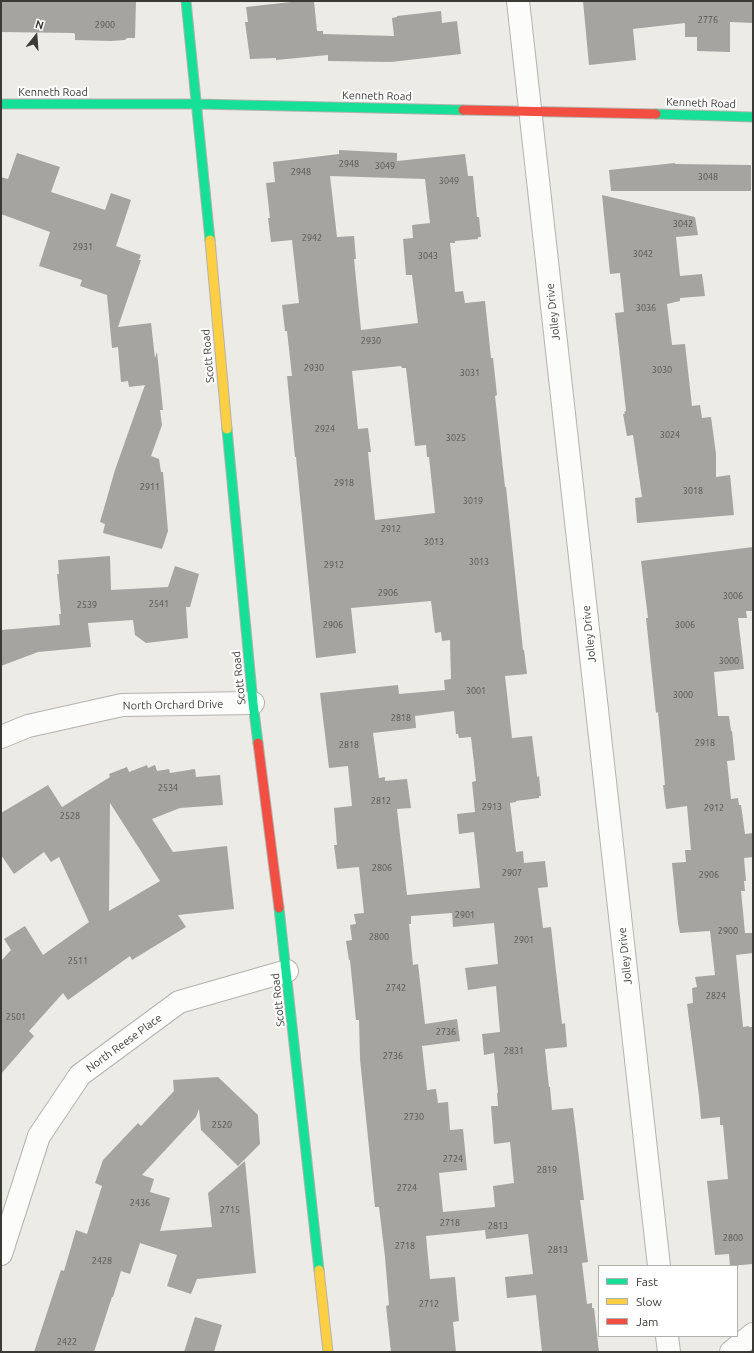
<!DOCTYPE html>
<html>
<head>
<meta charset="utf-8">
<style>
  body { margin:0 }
  #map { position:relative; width:754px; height:1353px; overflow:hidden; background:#ecebe6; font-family:Ubuntu,sans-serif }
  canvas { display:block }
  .frame { position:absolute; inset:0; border:2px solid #3b3a35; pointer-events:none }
  .legend { position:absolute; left:598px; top:1265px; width:140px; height:72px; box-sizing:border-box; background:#fff; border:1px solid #b1b0ae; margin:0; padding:5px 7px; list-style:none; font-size:12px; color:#3b3a35 }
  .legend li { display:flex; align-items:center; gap:8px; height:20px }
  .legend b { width:20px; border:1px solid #b1b0ae }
  .north { position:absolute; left:16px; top:16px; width:40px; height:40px; -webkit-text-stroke:3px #fff; paint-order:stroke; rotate:17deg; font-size:11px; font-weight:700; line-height:16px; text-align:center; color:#3b3a35 }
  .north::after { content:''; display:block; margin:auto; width:14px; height:18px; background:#3b3a35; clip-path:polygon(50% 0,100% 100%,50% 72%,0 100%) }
</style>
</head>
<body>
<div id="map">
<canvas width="754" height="1353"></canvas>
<div class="frame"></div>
<ul class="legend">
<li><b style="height:5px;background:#16e098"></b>Fast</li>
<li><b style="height:5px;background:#ffcf43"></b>Slow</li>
<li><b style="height:5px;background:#f24e42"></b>Jam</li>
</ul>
<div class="north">N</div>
</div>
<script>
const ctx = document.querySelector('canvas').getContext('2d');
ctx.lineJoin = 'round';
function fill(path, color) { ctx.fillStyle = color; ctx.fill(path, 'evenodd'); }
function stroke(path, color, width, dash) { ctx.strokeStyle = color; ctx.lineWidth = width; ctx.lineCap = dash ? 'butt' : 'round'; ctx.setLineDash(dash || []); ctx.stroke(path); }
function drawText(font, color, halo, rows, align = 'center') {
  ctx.font = font + ' Ubuntu,sans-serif'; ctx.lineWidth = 4; ctx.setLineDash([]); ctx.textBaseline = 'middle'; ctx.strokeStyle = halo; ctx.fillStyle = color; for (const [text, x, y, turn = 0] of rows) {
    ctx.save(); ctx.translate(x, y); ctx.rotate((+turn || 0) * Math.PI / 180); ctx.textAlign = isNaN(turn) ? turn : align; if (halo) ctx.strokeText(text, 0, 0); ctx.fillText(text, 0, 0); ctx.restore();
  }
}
fill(new Path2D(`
  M1,1H136L135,38H127L125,40L111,41L75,40V34L73,33L1,32Z
  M300,1H314L317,31H323V34L394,36L392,18L397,17V16L441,11L442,23L457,21L461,54L391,62L328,61V55L276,60V58L250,59L245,22H248L246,7Z
  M583,1H753V23L730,22V52L697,51V37H685V23L633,29L636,60L589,65Z
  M339,150L397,153V161L465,154L468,176H473L477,217H479L481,237H478V239L455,241V243H450L455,292L463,291L465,303L485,301L491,358H493L497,395L495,396L505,487H506L523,650H524L527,674L505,676L512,738L532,736L537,775V777L539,776L541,796H539V798L516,801V802L510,803L516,852L523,851L524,863L545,861L548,887L538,888L543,928L551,927L562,1024L565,1023L567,1047L545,1049L549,1087H550L552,1110L573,1108L584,1200H580L588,1262L582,1263L587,1304L592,1303V1308H594L599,1352H542L536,1295L507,1298L505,1277L533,1274L528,1234L486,1239L485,1230L426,1236L430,1279L455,1277L459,1321L453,1322L456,1352H391L386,1306L389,1305L385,1257L379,1207H375L360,1059L359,1020H356L350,960H349L346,941L352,940L350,925L356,924L354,914L364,913L359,867L337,869L334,845H337L334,808L352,806L348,766L329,768L320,693L398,685L399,694L445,690L444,680L451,679L450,640L442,641L441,632L435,633L431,601L351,608L356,653L316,658L296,457H295L287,376H292L287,331H285L282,305L299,303L292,240L271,242L268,218H270L266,183L275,182L273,162L339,154ZM330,176L425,179L430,223L412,225L413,238L403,239L406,275H412L418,323L361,330L354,259H356L354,236L337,237ZM401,366L402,368H406L415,446L426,445L427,457H429L435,513L375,520L368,452H371L368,428L358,429L352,371ZM454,711L456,734H458L459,738L471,737L476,781L472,782L475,812L457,814L459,834L474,832L480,888L407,895L397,809L411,808L407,779L385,781V777L379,778L373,733L416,728L415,716ZM452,913L453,927L494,923L498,964L465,968L468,990L496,986L500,1032L482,1034L484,1055L494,1053L498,1093H497L498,1106H491L494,1144L510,1142L514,1183L493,1186L495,1207L443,1212L439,1173L467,1170L463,1129L450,1130L448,1102L438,1103L436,1089L427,1090L422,1046L460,1041L457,1019L425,1024L418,964L413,965L409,924H411V916Z
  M17,153L60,167L51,192L105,210L111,193L131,200L116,246L141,255L139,260H141L118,327L151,323L155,358L157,352L163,410H160L162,425L151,456L159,459L161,472H163L168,531L162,549L103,533L105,524L100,522L115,470L145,385L129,387L128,381L121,382L118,347L112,348L107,295L80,286L82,280L39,266L50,232L1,214V177L8,179Z
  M675,163V164L751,165V191H611L609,170Z
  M602,195L695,217L698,235L676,237L680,276L702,274L705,296L680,298V301L667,304L672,345L685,344L692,406L700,405L702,418L711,417L716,454V477L730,475L734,515L637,523L635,498L642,497L633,435L627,436L623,414H625L624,412L626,411L615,313L624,312L620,273L610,274Z
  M753,547V611H746L747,618H738L744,669L714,672L718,716H729L731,731H732L735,760L727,761L731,799L738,798L739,805H741L745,834L753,833V857L744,858L746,881H744L745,891H741L745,933H753V953L736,955L743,1027L749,1026V1027H753V1264L730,1266L729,1254L715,1255L707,1181L728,1179L723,1125H720V1117L701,1119L699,1096L687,1004L693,1003L692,988L697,987L695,977L715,975L710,931L680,933L678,923L672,863L686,862L685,850H691L687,806L666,809L663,785H665L658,712L656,713L646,618H648L641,561Z
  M110,556L111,590L168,587L175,566L199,574L190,607H186L188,638L146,643L135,635L133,620L88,623L91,647L38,652L1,666V630L60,625L59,614H61L57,574H59L58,560Z
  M147,765L148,768L155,765L157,771L169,769L170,773L195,769L196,777L220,775L223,805L180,808L152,819L173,852L227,846L234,909L178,915L186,927L132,960L130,956L68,1000L63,993L29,1031L34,1036L1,1074V961L11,950L4,939L25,926L43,955L89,922L59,857L51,862L44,852L14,874L1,855V813L48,785L62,807L110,777L109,774L127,767L129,772ZM110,803L160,881L109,911Z
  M218,1077L258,1115L260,1144L238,1166L201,1130L199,1109L196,1117L142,1175L154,1179L150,1192L170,1198L160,1231L212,1227L208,1193L245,1161L256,1273L197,1279L191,1294L167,1286L177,1255L140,1243L130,1274L121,1271L113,1297H112L94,1352H34L61,1270L64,1271L76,1230L87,1234L102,1186L95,1183L103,1160L138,1123L141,1126L174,1091L173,1080Z
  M195,1317L222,1325L214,1352H184Z`), '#a5a4a0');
const street = new Path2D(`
  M518,1L659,1266
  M1,737L28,726L122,705L253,703
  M1,1254L39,1136L80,1075L179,1002L287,971
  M667,1336L669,1352
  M731,1352L753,1334`);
const fast = new Path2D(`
  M186,1L210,240
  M1,104H197L463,110
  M656,114L753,117
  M227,429L253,703L258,743
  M279,908L319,1270`);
const slow = new Path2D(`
  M210,240L227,429
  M319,1270L328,1352`);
const jam = new Path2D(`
  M463,110L656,114
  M258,743L279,908`);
stroke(street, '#b3b2ae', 24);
stroke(fast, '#b3b2ae', 11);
stroke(slow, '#b3b2ae', 11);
stroke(jam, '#b3b2ae', 11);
stroke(street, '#fcfcfb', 22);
stroke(fast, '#16e098', 9);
stroke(slow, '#ffcf43', 9);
stroke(jam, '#f24e42', 9);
drawText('9px', '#565450', null, [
  ["2776",708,20],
  ["2900",105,25],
  ["2948",349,164],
  ["3049",385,166],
  ["2948",301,172],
  ["3048",708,177],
  ["3049",449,181],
  ["3042",683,224],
  ["2942",312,238],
  ["2931",83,247],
  ["3042",643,254],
  ["3043",428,256],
  ["3036",646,308],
  ["2930",371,341],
  ["2930",314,368],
  ["3030",662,370],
  ["3031",470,373],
  ["2924",325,429],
  ["3024",670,435],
  ["3025",456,438],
  ["2918",344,483],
  ["2911",150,487],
  ["3018",693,491],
  ["3019",473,501],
  ["2912",391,529],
  ["3013",434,542],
  ["3013",479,562],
  ["2912",334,565],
  ["2906",388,593],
  ["3006",733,596],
  ["2541",159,604],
  ["2539",87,605],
  ["2906",333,625],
  ["3006",685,625],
  ["3000",729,661],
  ["3001",476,691],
  ["3000",683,695],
  ["2818",401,718],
  ["2918",705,743],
  ["2818",349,745],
  ["2534",168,788],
  ["2812",381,801],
  ["2913",492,807],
  ["2912",714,808],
  ["2528",70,816],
  ["2806",382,868],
  ["2907",512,873],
  ["2906",709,875],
  ["2901",465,915],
  ["2900",728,931],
  ["2800",379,937],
  ["2901",524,940],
  ["2511",78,961],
  ["2742",396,988],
  ["2824",716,996],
  ["2501",16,1017],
  ["2736",446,1032],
  ["2831",514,1051],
  ["2736",393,1056],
  ["2730",414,1117],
  ["2520",222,1125],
  ["2724",453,1159],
  ["2819",547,1170],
  ["2724",407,1188],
  ["2436",140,1203],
  ["2715",230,1210],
  ["2718",450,1223],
  ["2813",498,1226],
  ["2800",733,1238],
  ["2718",405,1246],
  ["2813",558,1250],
  ["2428",102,1261],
  ["2712",429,1304],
  ["2422",67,1342]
]);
drawText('11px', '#3b3a35', '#fff', [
  ["Kenneth Road",53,92],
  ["Kenneth Road",377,96,1],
  ["Kenneth Road",701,103,2],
  ["Jolley Drive",553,312,-96],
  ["Scott Road",208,356,-95],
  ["Jolley Drive",589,634,-96],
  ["Scott Road",239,678,-96],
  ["North Orchard Drive",173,705,-1],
  ["Jolley Drive",625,956,-96],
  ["Scott Road",278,1000,-96],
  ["North Reese Place",124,1043,-36]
]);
</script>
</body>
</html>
